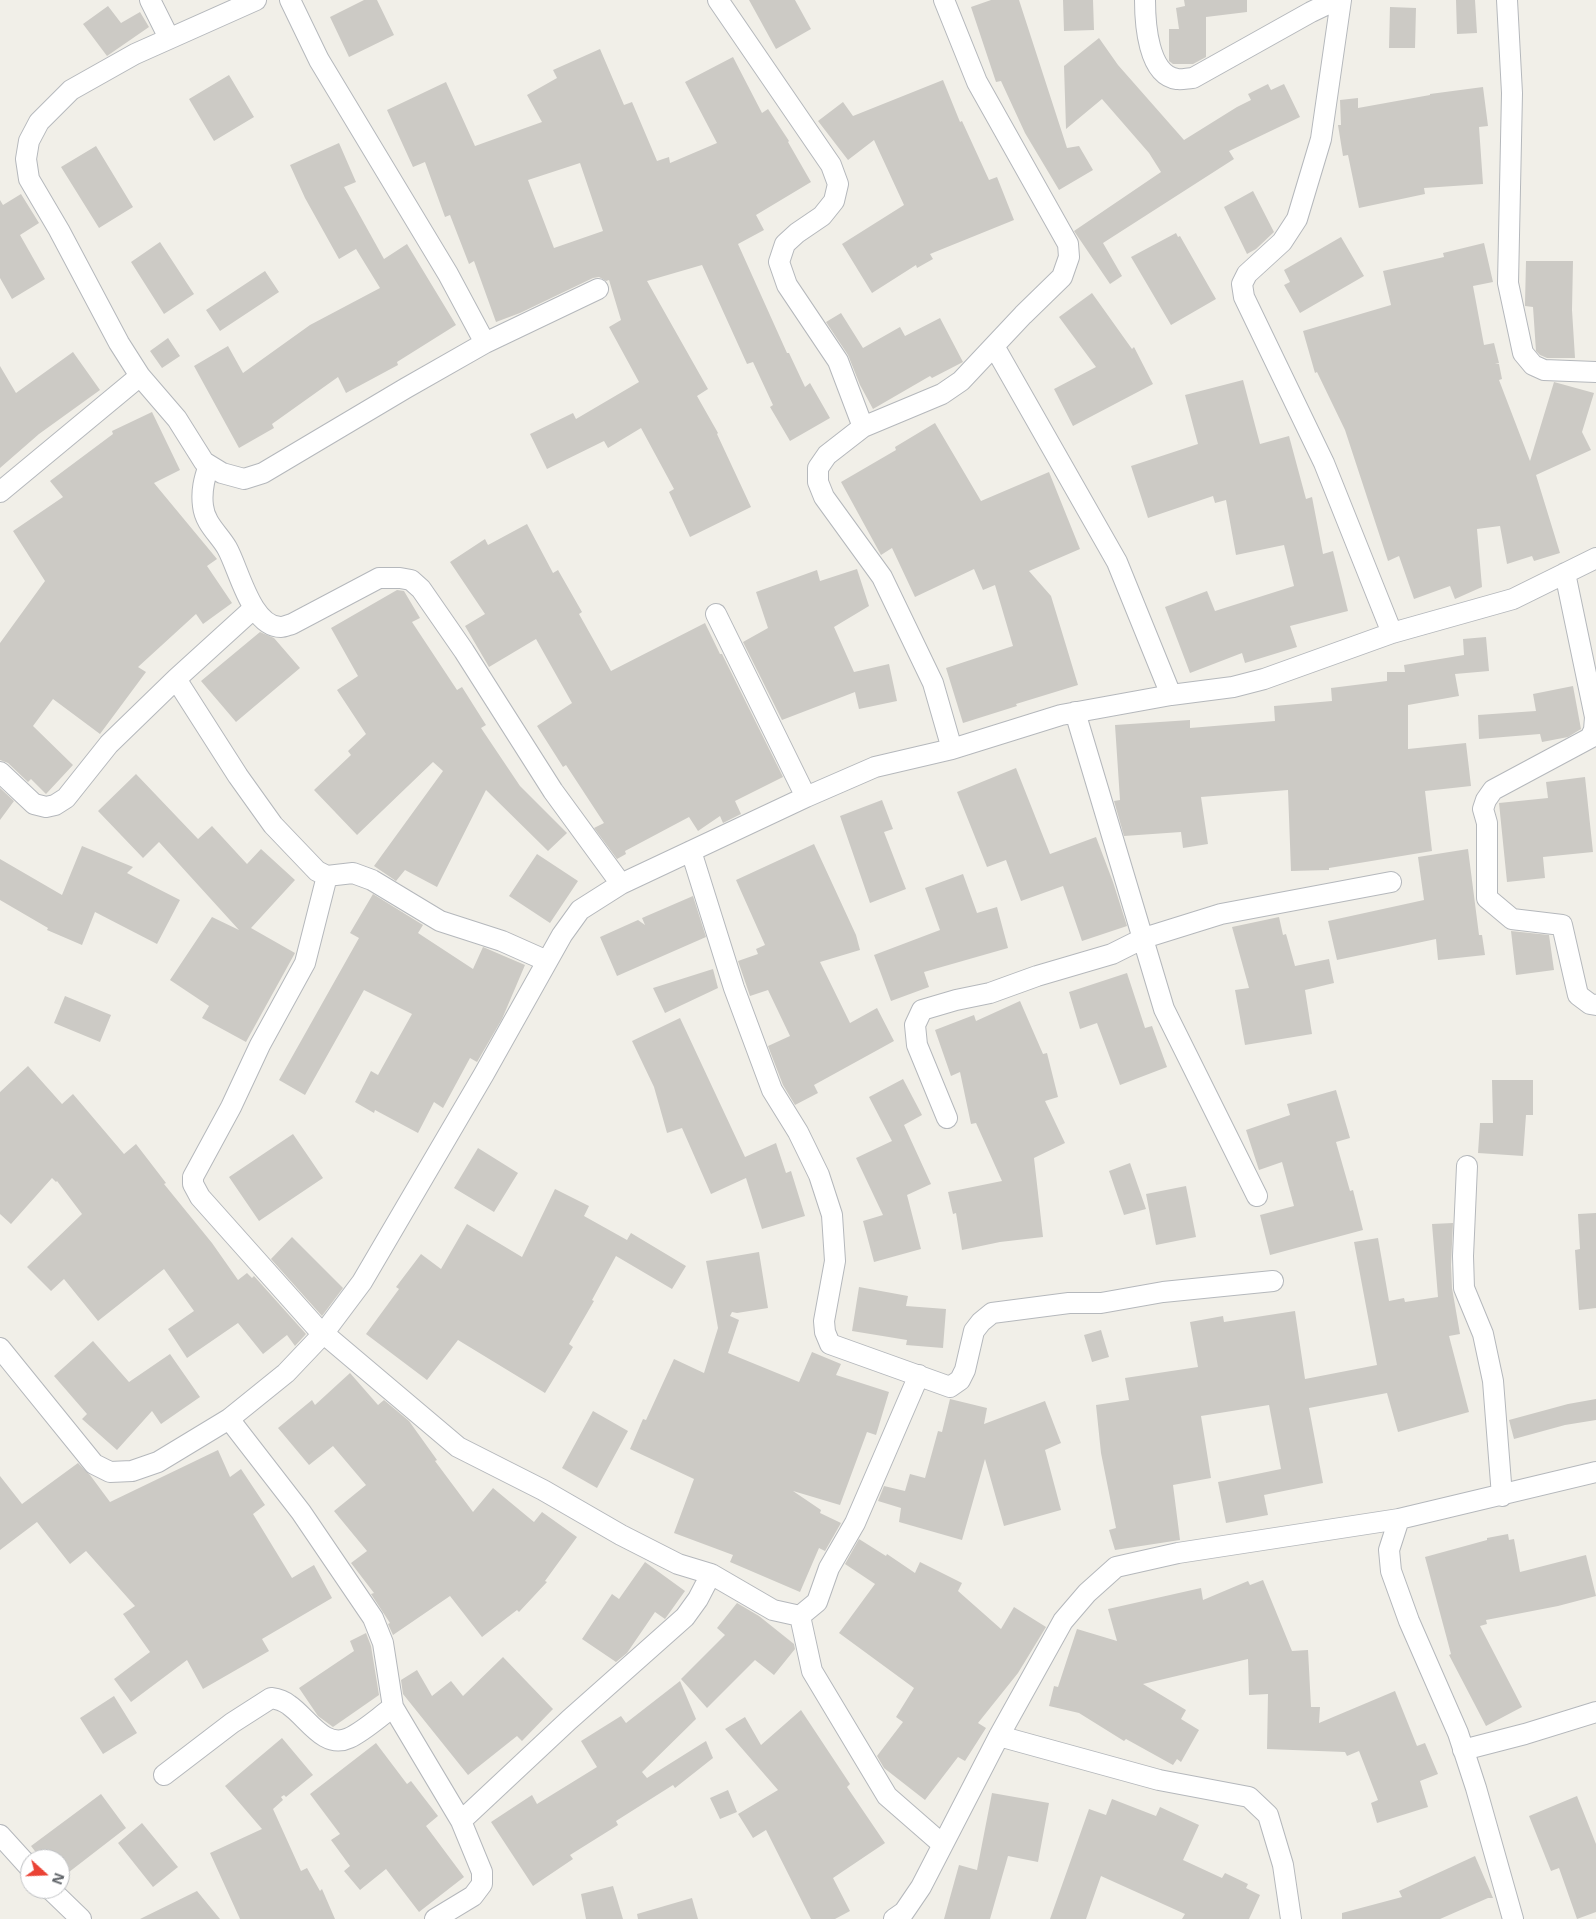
<!DOCTYPE html>
<html>
<head>
<meta charset="utf-8">
<style>
  body { margin:0 }
  #map { position:relative; width:1596px; height:1919px; overflow:hidden; background:#f1efe8; font-family:"Open Sans",sans-serif }
  canvas { display:block }
  .north { position:absolute; left:20px; top:1849px; width:50px; height:50px; box-sizing:border-box; background:#fff; border:1px solid #bfc1c3; border-radius:50%; rotate:110deg; font-size:14px; font-weight:700; line-height:20px; text-align:center; color:#5f6368 }
  .north::after { content:''; display:block; margin:auto; width:18px; height:22px; background:#ea4335; clip-path:polygon(50% 0,100% 100%,50% 72%,0 100%) }
</style>
</head>
<body>
<div id="map">
<canvas width="1596" height="1919"></canvas>
<div class="north">N</div>
</div>
<script>
const ctx = document.querySelector('canvas').getContext('2d');
ctx.lineJoin = 'round';
function fill(path, color) { ctx.fillStyle = color; ctx.fill(path, 'evenodd'); }
function stroke(path, color, width, dash) { ctx.strokeStyle = color; ctx.lineWidth = width; ctx.lineCap = dash ? 'butt' : 'round'; ctx.setLineDash(dash || []); ctx.stroke(path); }
fill(new Path2D(`
  M364,0H377L394,35L349,57L330,17Z
  M749,0H795L811,29L776,49Z
  M991,0H1019L1067,148L1079,146L1093,170L1059,190L1025,133L1001,81L996,82L971,7Z
  M1063,0H1093L1094,30L1064,31Z
  M1184,0H1247V12L1206,17V57L1193,64H1173L1169,61V29H1179L1176,8L1185,6Z
  M1456,0H1475L1477,33L1457,34Z
  M108,6L121,23L140,12L149,27L107,56L83,24Z
  M1390,7L1416,8L1415,48H1389Z
  M1099,38L1118,65L1184,140L1237,107L1251,100L1248,94L1268,84L1271,90L1284,84L1300,117L1229,151L1234,159L1103,243L1122,276L1110,284L1074,231L1161,172L1149,153L1102,99L1066,129L1064,66Z
  M600,49L624,105L632,102L657,161L669,157L670,163L717,143L685,82L733,57L762,113L768,109L789,141L788,142L811,182L756,215L764,230L738,244L787,353H789L805,387L810,383L830,418L790,441L770,407L773,405L753,362L747,364L702,265L647,281L708,389L697,396L718,433L717,434L751,507L690,537L669,492L674,489L641,428L608,448L604,441L547,469L530,434L573,413L576,419L639,382L609,327L621,320L609,280L606,281L599,277L593,278L520,313L496,322L474,261L469,264L450,215L445,217L425,162L413,167L387,110L446,82L475,146L542,122L527,95L557,78L553,70ZM580,163L603,231L554,248L528,180Z
  M229,75L254,117L214,141L189,99Z
  M943,80L960,122L962,121L989,180L997,177L1014,220L930,254L933,259L917,268L916,265L872,293L842,244L904,205L874,140L848,160L818,121L843,102L853,116Z
  M1483,87L1488,126L1479,127L1483,184L1424,188L1425,194L1359,208L1348,155L1343,156L1338,125H1341L1340,100L1358,98V108L1430,95V94Z
  M339,143L356,182L344,187L384,259L407,244L456,325L397,362L398,365L346,393L338,377L272,424L274,428L239,448L194,366L228,346L243,373L310,325L380,288L356,249L339,259L305,198L290,165Z
  M96,146L133,207L99,228L61,167Z
  M1253,191L1274,232L1256,249L1247,254L1224,207Z
  M21,194L39,223L20,235L45,279L12,299L0,278V200L3,205Z
  M1176,233L1178,237L1180,236L1216,299L1171,325L1131,257Z
  M1341,237L1364,276L1300,313L1284,285L1290,282L1284,270Z
  M160,242L194,294L164,314L131,262Z
  M1484,243L1493,282L1473,286L1484,345L1494,343L1499,363H1495L1499,364L1502,379L1499,380L1530,461L1554,382L1594,393L1582,432L1591,450L1536,475L1560,553L1534,561L1532,556L1507,564L1500,526L1477,529L1482,587L1455,599L1450,586L1414,599L1399,556L1388,561L1345,430L1317,372L1315,373L1303,331L1391,305L1383,271L1444,257L1443,253Z
  M1526,261H1573L1572,310L1575,358H1547L1540,355L1536,351L1533,307L1525,306V304Z
  M265,271L279,292L220,331L206,310Z
  M1092,293L1132,349L1134,347L1153,384L1073,426L1054,389L1096,367L1059,317Z
  M841,313L863,348L900,327L905,336L940,318L963,362L932,378L930,376L873,409L860,385L848,355L826,322Z
  M168,338L180,356L162,368L150,351Z
  M73,352L100,390L39,434L0,468V366L16,393Z
  M1243,380L1260,444L1289,436L1306,499L1312,497L1323,554L1333,551L1348,611L1290,626L1297,647L1245,663L1242,653L1190,673L1165,607L1207,591L1215,611L1294,586L1284,545L1236,555L1226,500L1215,503L1213,496L1148,518L1131,466L1198,444L1185,395Z
  M152,412L180,470L154,483L217,559L207,566L232,603L203,624L196,614L138,667L146,672L100,734L53,699L33,726L73,765L46,794L31,779L28,782L8,763L0,760V643L45,581L13,531L63,497L50,481L113,434L112,431Z
  M935,423L981,501L1049,472L1080,549L1029,571L1051,596L1078,685L1016,704L1017,706L963,723L946,668L1013,646L995,585L983,590L974,569L915,597L892,548L881,555L841,482L896,450L895,447Z
  M527,524L553,573L558,570L582,612L579,614L611,671L705,623L720,654H722L783,777L735,801L741,814L723,823L720,816L698,831L689,817L625,851L626,854L617,859L594,828L604,823L566,765L563,767L537,726L572,703L536,639L489,667L465,626L485,614L450,562L485,539L488,545Z
  M857,569L869,606L834,627L854,672L889,664L897,701L859,709L855,692L782,720L743,642L768,628L756,592L817,570L820,581Z
  M397,590L404,591L420,618L412,622L457,690L462,687L486,725L481,728L520,786L567,833L548,851L486,790L437,887L405,870L396,881L374,866L443,771L433,762L357,835L314,790L351,755L348,751L366,734L337,690L358,676L331,628Z
  M260,632L274,638L300,668L236,722L201,681Z
  M1486,637L1489,671L1455,674L1459,696L1408,705V749L1466,743L1471,786L1425,791L1432,851L1329,868V870L1291,871L1288,790L1201,797L1208,844L1183,848L1181,832L1124,836L1114,801L1120,800L1115,725L1190,720V728L1275,721L1274,706L1332,701L1331,688L1387,681V672H1405L1404,665L1464,655L1463,639Z
  M1573,686L1581,729L1568,737L1542,742L1540,734L1479,739L1478,715L1536,711L1533,694Z
  M1016,768L1050,854L1096,837L1113,882L1127,926L1082,941L1063,886L1021,901L1006,860L987,867L957,792Z
  M136,774L198,839L212,826L247,864L261,849L295,880L251,928L295,953L246,1042L202,1018L209,1006L170,980L212,917L239,930L159,842L143,858L98,811Z
  M1585,777L1593,852L1543,857L1545,878L1507,882L1499,803L1548,798L1546,782Z
  M0,788L14,801L0,820Z
  M882,800L893,829L884,832L906,889L870,903L840,816Z
  M814,844L856,935L860,950L820,962L850,1023L877,1008L894,1041L814,1085L818,1093L795,1105L783,1085L768,1046L790,1036L768,990L750,996L738,961L758,954L756,949L765,945L736,880Z
  M82,846L133,867L127,873L180,900L157,944L95,912L82,945L47,930L48,928L0,900V859L62,895Z
  M1468,849L1479,935H1482L1485,955L1438,960L1436,939L1337,960L1328,921L1424,900L1418,857Z
  M537,854L578,881L550,923L509,896Z
  M963,874L977,913L997,907L1008,948L924,972L929,987L891,1001L874,955L940,930L925,888Z
  M373,894L423,925L418,933L473,969L483,947L525,965L502,1019L477,1062L470,1058L443,1108L434,1102L418,1133L375,1110L374,1113L355,1102L371,1071L378,1075L412,1014L364,990L305,1095L279,1080L359,938L350,933Z
  M693,896L706,937L617,976L600,937L638,920L645,925L642,918Z
  M1279,917L1283,935L1286,934L1295,966L1329,959L1334,983L1305,990L1312,1034L1245,1045L1235,990L1249,988L1232,927Z
  M1511,931L1549,935L1554,970L1516,975Z
  M713,969L718,988L665,1013L653,988Z
  M1127,973L1145,1028L1152,1026L1167,1067L1120,1085L1097,1023L1080,1029L1069,992Z
  M65,996L111,1015L100,1042L54,1023Z
  M1020,1001L1043,1054L1047,1053L1058,1097L1045,1101L1065,1143L1034,1158L1043,1237L1000,1242L962,1250L956,1213L953,1214L948,1192L1002,1181L976,1123L971,1124L960,1072L951,1076L935,1030L974,1015L976,1021Z
  M680,1018L745,1157L776,1143L786,1173L791,1171L805,1216L762,1229L746,1178L711,1194L682,1128L667,1133L654,1087L632,1041Z
  M28,1066L62,1104L73,1094L124,1154L136,1144L166,1183L164,1184L212,1243L238,1280L247,1273L252,1278L254,1276L306,1334L295,1346L287,1335L263,1354L238,1323L187,1358L168,1329L194,1311L164,1269L98,1321L64,1279L51,1291L27,1267L82,1214L57,1181L56,1182L52,1178L11,1224L0,1214V1092Z
  M903,1079L922,1115L904,1125L931,1184L907,1195L921,1249L874,1262L863,1221L883,1215L856,1158L892,1141L869,1097Z
  M1492,1080H1533V1115H1526L1523,1156L1478,1153L1480,1123H1493Z
  M1336,1090L1350,1138L1336,1142L1350,1191L1353,1190L1363,1230L1270,1255L1260,1215L1294,1206L1282,1162L1259,1170L1246,1130L1290,1115L1287,1104Z
  M293,1134L323,1178L259,1221L229,1177Z
  M478,1148L518,1173L494,1212L454,1188Z
  M1130,1163L1146,1209L1124,1215L1109,1171Z
  M1186,1186L1196,1237L1156,1245L1146,1194Z
  M555,1189L589,1206L584,1216L627,1240L631,1233L686,1266L672,1289L616,1256L592,1300L594,1301L569,1344L573,1347L545,1393L458,1340L427,1380L366,1334L399,1289L396,1287L421,1254L441,1269L467,1224L522,1257Z
  M1596,1213V1308L1579,1310L1575,1250L1580,1249L1578,1214Z
  M1453,1223L1451,1265L1452,1288L1460,1334L1449,1336L1469,1412L1398,1432L1387,1393L1309,1408L1323,1483L1264,1495L1268,1515L1226,1523L1218,1482L1281,1469L1269,1405L1201,1416L1211,1478L1173,1485L1180,1540L1115,1550L1109,1530L1116,1528L1101,1453L1096,1405L1129,1400L1125,1378L1198,1367L1190,1322L1223,1316L1224,1322L1295,1311L1305,1379L1377,1365L1354,1242L1378,1238L1389,1301L1404,1298L1405,1302L1438,1297L1432,1224Z
  M292,1237L343,1288L322,1316L271,1259Z
  M759,1252L768,1308L737,1313L732,1312L730,1316L739,1320L728,1353L799,1382L812,1352L841,1364L836,1375L889,1392L876,1435L867,1432L840,1505L793,1491L821,1510L820,1513L841,1523L825,1551L819,1548L800,1592L730,1562L733,1555L674,1533L694,1479L630,1449L643,1419L646,1420L674,1359L704,1373L718,1328L706,1261Z
  M859,1287L908,1296L906,1306L946,1309L943,1348L906,1345L907,1340L852,1331Z
  M1101,1330L1109,1357L1092,1362L1084,1335Z
  M93,1341L129,1382L170,1354L200,1397L161,1424L152,1411L117,1450L82,1419L87,1414L54,1376Z
  M350,1373L378,1405L384,1400L409,1421L437,1460L435,1461L473,1512L493,1488L534,1522L542,1512L577,1537L545,1581L547,1582L519,1612L517,1610L482,1637L450,1596L393,1635L388,1624L390,1623L371,1594L374,1593L351,1563L367,1551L334,1511L366,1485L333,1446L309,1465L278,1428L312,1400L315,1405Z
  M950,1399L987,1408L984,1424L1045,1401L1061,1443L1045,1450L1061,1510L1004,1526L985,1459L962,1540L899,1522L901,1508L878,1501L884,1486L905,1491L910,1474L925,1478L938,1431L942,1432Z
  M1596,1399V1420L1565,1425L1514,1439L1509,1420L1568,1404Z
  M593,1411L628,1431L597,1488L562,1468Z
  M218,1450L230,1477L241,1469L265,1505L253,1514L292,1578L314,1565L332,1598L262,1639L269,1651L203,1689L187,1660L131,1702L114,1679L150,1652L123,1614L135,1606L86,1551L70,1564L37,1522L0,1550V1476L22,1504L78,1463L90,1475L110,1502Z
  M1508,1534L1509,1540L1514,1539L1520,1572L1586,1555L1596,1596L1558,1606L1486,1620L1487,1624L1480,1626L1522,1707L1486,1726L1449,1655L1451,1654L1425,1557L1487,1540V1538Z
  M859,1539L886,1556L887,1554L915,1573L920,1562L962,1583L958,1591L1001,1629L1014,1607L1046,1627L1018,1673L978,1723L986,1728L965,1761L958,1757L925,1800L884,1768L877,1756L903,1722L896,1717L914,1688L839,1633L875,1584L845,1564Z
  M645,1562L685,1591L665,1619L655,1612L627,1653L616,1662L582,1639L612,1594L619,1599Z
  M1263,1580L1292,1651L1308,1650L1311,1707H1320L1319,1723L1395,1691L1417,1746L1425,1743L1438,1774L1420,1781L1428,1807L1377,1823L1371,1803L1378,1800L1359,1751L1347,1756L1345,1752L1267,1749L1268,1694L1249,1695L1248,1659L1143,1684L1186,1710L1181,1719L1199,1730L1181,1762L1177,1759L1173,1765L1126,1739L1124,1741L1079,1713L1049,1706L1054,1686L1058,1687L1077,1629L1117,1641L1108,1609L1201,1588L1203,1600L1248,1581L1250,1585Z
  M737,1603L759,1616L794,1644L795,1649L774,1675L755,1660L707,1708L681,1679L725,1635L717,1628Z
  M366,1633L371,1646L379,1695L333,1727L318,1716L299,1688L354,1651L350,1641Z
  M503,1657L553,1709L522,1741L517,1736L468,1775L403,1694L401,1680L417,1670L432,1696L451,1681L463,1696Z
  M680,1681L696,1719L642,1772L647,1778L706,1741L713,1758L675,1788L673,1785L616,1821L618,1825L570,1855L573,1859L533,1886L491,1822L532,1795L537,1804L597,1767L581,1741L621,1716L626,1723Z
  M114,1696L137,1733L103,1754L80,1718Z
  M801,1710L850,1784L847,1787L885,1843L833,1878L850,1911L835,1919H811L766,1830L753,1838L738,1814L778,1790L725,1729L745,1717L761,1745Z
  M282,1738L313,1775L286,1797L284,1795L281,1797L283,1800L273,1809L301,1871L307,1868L320,1891L322,1889L335,1919H240L210,1853L262,1829L225,1786Z
  M376,1743L407,1784L411,1781L438,1816L426,1826L464,1877L419,1912L386,1869L360,1890L344,1871L350,1866L331,1840L340,1834L310,1794Z
  M728,1790L737,1812L720,1819L710,1798Z
  M992,1793L1049,1803L1038,1862L1008,1856L990,1919H944L959,1865L977,1870Z
  M101,1794L126,1828L60,1879V1859H41L31,1846Z
  M1577,1796L1596,1844V1912L1577,1919L1559,1868L1551,1871L1529,1816Z
  M1112,1799L1156,1816L1160,1807L1199,1825L1183,1860L1222,1878L1225,1873L1248,1884L1246,1888L1260,1895L1249,1919H1182L1185,1914L1101,1876L1086,1919H1050L1089,1809L1106,1815Z
  M142,1823L178,1867L153,1887L118,1843Z
  M1475,1856L1493,1898H1488L1440,1919H1342V1913L1402,1897L1399,1891Z
  M613,1886L623,1919H586L581,1894Z
  M197,1891L220,1919H140Z
  M692,1898L698,1919H638L637,1914Z`), '#cccac5');
const minor = new Path2D(`
  M150,0L169,38
  M256,0L135,54L71,90L39,122L29,141L26,159L29,179L59,230L119,343L140,376L177,419L204,462L222,473L244,479L263,473L406,388L485,343L598,289
  M290,0L319,60L448,274L485,343
  M718,0L831,165L838,184L834,201L822,216L797,233L785,244L779,262L787,285L838,361L863,427
  M944,0L977,82L1068,244L1069,257L1062,277L1023,315L961,381L942,394L863,427L827,455L818,468V482L824,497L882,577L933,683L952,749
  M1145,0C1145,23 1148,75 1177,79C1182,80 1188,78 1193,78L1311,12L1336,0
  M1341,0L1321,139L1297,219L1282,242L1247,274L1242,284L1244,297L1324,463L1392,633
  M1507,0L1512,93L1508,283L1523,353L1533,365L1544,370L1596,372
  M994,346L1117,562L1171,695
  M209,465C204,479 201,491 203,506C205,524 219,534 227,548C239,569 251,627 281,627C284,627 288,625 292,624L379,578H400L411,580L421,589L464,651L553,791L621,884
  M0,492L140,376
  M1565,573L1595,717L1594,730L1590,738L1493,790L1486,800L1483,809L1487,823V898L1512,919L1562,925L1578,995L1590,1004L1596,1005
  M716,614L806,797
  M176,679L238,776L273,825L317,871L327,876L353,873L372,880L440,921L502,941L547,961
  M1075,712L1164,1009L1257,1196
  M0,772L34,804L46,807L55,805L66,798L109,744L176,679L253,609
  M691,851L734,988L772,1090L798,1132L819,1175L832,1215L835,1261L824,1321L825,1332L830,1344L950,1387L960,1380L965,1370L974,1331L981,1322L992,1313L1069,1303H1101L1163,1292L1273,1281
  M327,876L305,963L260,1045L231,1107L193,1177V1184L200,1197L316,1327L458,1447L543,1490L621,1535L678,1564L711,1574L773,1610L800,1616L817,1602L829,1568L855,1523L919,1375
  M947,1118L917,1045L915,1025L922,1010L956,1000L990,993L1037,976L1112,954L1144,938L1221,914L1391,882
  M1467,1166L1463,1256L1464,1288L1483,1334L1493,1381L1502,1496
  M0,1348L94,1464L110,1472L132,1471L158,1462L229,1419L286,1373L323,1334L362,1282L484,1074L562,935L580,910L621,884L806,797L875,767L952,749L1061,715L1171,695L1233,687L1264,679L1392,633L1513,599L1596,558
  M229,1419L301,1512L373,1618L383,1643L393,1707L461,1821L482,1872V1884L473,1896L435,1919
  M1399,1519L1389,1550L1391,1571L1409,1621L1458,1733L1476,1788L1513,1919
  M800,1616L812,1671L887,1796L942,1844
  M999,1736L1159,1780L1249,1797L1268,1815L1283,1865L1291,1919
  M1463,1750L1525,1734L1596,1712
  M164,1775L232,1723L271,1698C278,1699 284,1701 289,1705C307,1717 324,1750 349,1738C364,1731 379,1717 393,1707
  M461,1821L569,1720L685,1617L698,1599L711,1574
  M0,1835L30,1868
  M50,1889L81,1919
  M894,1919L904,1912L921,1887L999,1736L1063,1621L1087,1593L1116,1567L1178,1553L1399,1519L1596,1472`);
stroke(minor, '#b5b8bc', 22);
stroke(minor, '#fff', 20);
</script>
</body>
</html>
